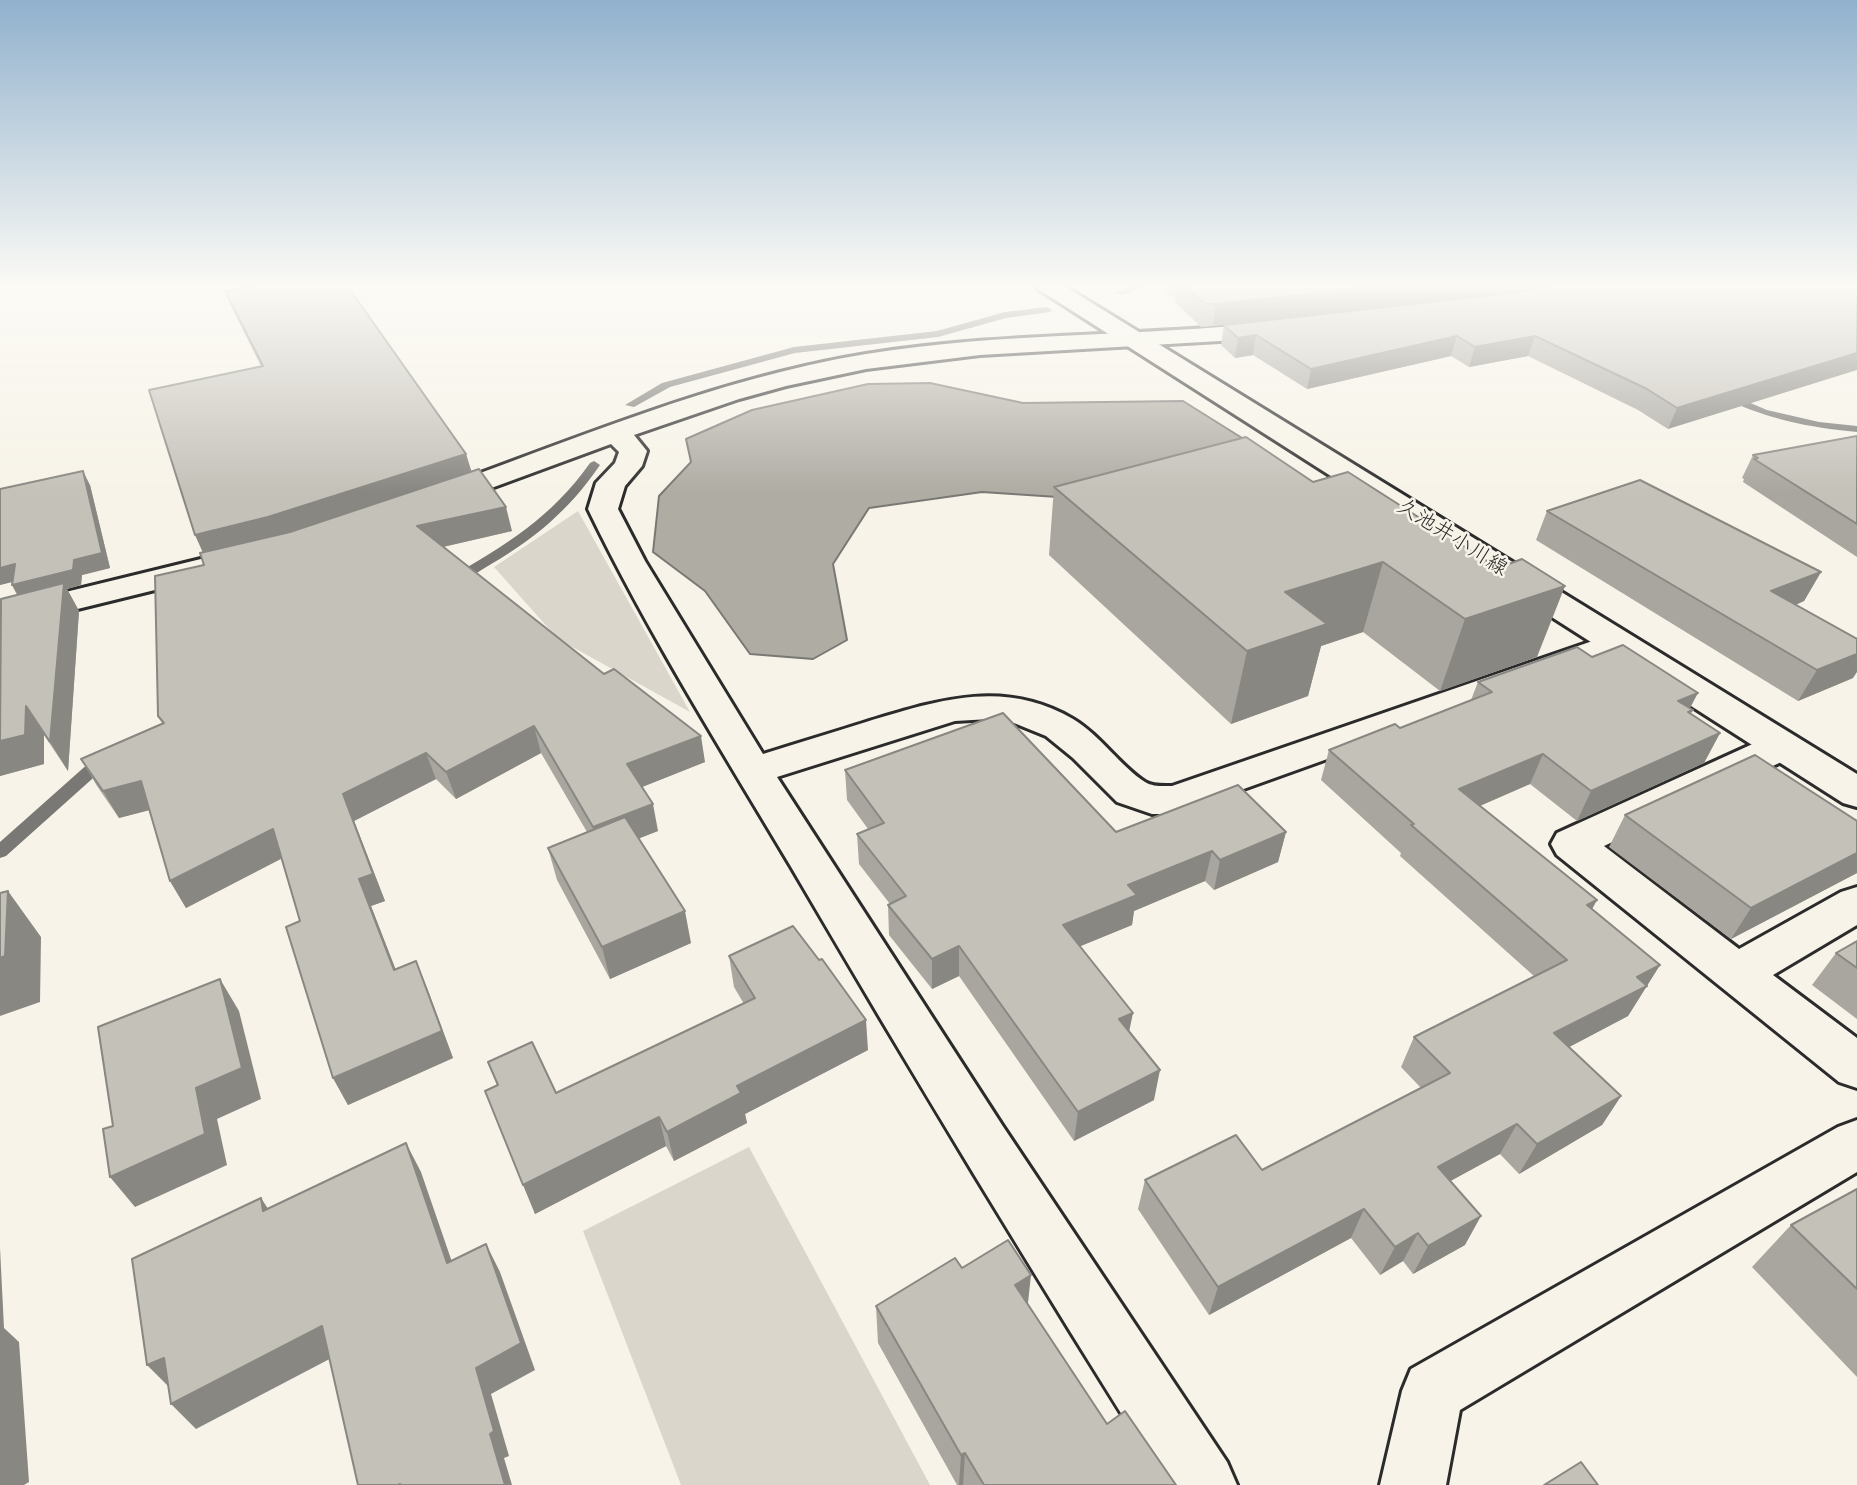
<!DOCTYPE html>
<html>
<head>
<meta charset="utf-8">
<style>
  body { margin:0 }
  canvas { display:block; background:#f7f3e8 }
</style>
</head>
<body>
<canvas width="1857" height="1485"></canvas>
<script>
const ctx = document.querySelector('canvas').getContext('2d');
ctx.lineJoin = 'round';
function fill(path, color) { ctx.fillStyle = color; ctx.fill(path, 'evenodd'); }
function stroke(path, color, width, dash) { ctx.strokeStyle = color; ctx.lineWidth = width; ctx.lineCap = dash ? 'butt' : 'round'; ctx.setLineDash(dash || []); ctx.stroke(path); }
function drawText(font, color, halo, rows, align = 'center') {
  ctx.font = font + ' Sriracha,"Klee One",sans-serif'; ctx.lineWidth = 5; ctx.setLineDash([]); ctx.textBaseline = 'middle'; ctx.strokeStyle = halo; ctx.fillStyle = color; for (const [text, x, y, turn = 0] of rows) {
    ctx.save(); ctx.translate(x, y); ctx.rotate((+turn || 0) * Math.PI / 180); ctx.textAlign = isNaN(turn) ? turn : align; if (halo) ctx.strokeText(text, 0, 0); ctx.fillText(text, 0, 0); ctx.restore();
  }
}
fill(new Path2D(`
  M578,511L690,712L558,639L494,567Z
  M749,1147L930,1485H681L583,1231Z`), '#dad6cc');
const water = new Path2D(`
  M930,383L1023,403L1183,401L1322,488L1088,499L982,492L869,508L833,564L847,640L813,659L750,654L705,591L653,552L659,496L691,462L686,439L752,410L868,384Z`);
fill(water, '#afaca4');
stroke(water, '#7a7874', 2);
fill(new Path2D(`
  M1138,284H1151L1123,295L1115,293Z
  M1047,307L1052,310L1050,312L1006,318L938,337L795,353L670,387L634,407L625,405L662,383L794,347L937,331L1005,312Z
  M1729,394L1767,410L1819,422L1857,426V432C1807,427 1771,420 1725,399V395Z
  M594,461L600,465C567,513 533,540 483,569C473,575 461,586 449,584V578C506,545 551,518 590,463Z
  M105,753L111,754L113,758L111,762L6,856L0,858V842L99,754Z`), '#7a7874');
const street = new Path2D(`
  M1274,322L1282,324L1286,329L1282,334L1220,341L980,355L866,369L786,386L739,399L634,435L647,451L642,466L625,486L618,509L645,561L763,754C797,743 832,733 866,722C936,701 1003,678 1073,719C1100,735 1121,767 1145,782C1153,787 1163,786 1172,786L1607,636L1619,633L1631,636L1636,643L1631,650L1174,814H1152L1117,802L1073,758L1046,736L1014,723L990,719L955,721L777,777L1002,1125L1227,1462L1237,1485H1166C1037,1280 912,1074 790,865C721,749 648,633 588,509L596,483L615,463L619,452L611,444L437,508L426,505L422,499L426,493C571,441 714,379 866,354C1002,332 1138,337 1274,322Z
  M205,558L216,561L221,568L216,575L0,628V608Z
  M1782,733L1796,737L1801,746L1796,755L1604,846L1739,949L1841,892L1857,887V925L1773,975L1857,1038V1088L1839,1082L1557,855L1551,844L1557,833L1768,737Z
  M1857,1120V1172L1460,1410L1446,1485H1380L1402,1391L1411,1369L1838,1127Z`);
const secondary = new Path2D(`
  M1035,284H1061L1857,774V807L1843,803L1038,289Z`);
stroke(street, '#2b2b2b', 6);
stroke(secondary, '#2b2b2b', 6);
fill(street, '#f7f3e8');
fill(secondary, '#f7f3e8');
fill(new Path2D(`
  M1164,284H1857L1668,429L1638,410L1528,356L1469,367L1451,356L1307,389L1253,355L1235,358L1221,345L1224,325L1201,327L1175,302V298L1163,291ZM1552,285L1513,293L1264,321L1506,293Z
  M225,291L466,454L471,472L512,531L443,547L705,762L642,787L658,831L638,838L691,943L610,979L557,880L548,848L587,832L541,753L456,799L436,779L354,821L385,901L371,906L396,970L416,961L427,988L453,1058L348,1105L333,1078L300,921L281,859L186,908L170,881L150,810L119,818L97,786L81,759L162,723L158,716L204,565L203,553L261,366L232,308Z
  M1857,436V557L1743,482L1744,479L1742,478L1753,455Z
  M1246,437L1537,657L1440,691L1363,632L1321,646L1308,696L1231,724L1049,555L1054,487Z
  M90,485L110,568L82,575L81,585L67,589L79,611L68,771L44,735V764L0,776V603L17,595L12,585V582L0,585Z
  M1547,511L1821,572L1804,601L1796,605L1853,678L1798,701L1536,540Z
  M1592,657L1690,708L1693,710L1691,714L1720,733L1704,763L1577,821L1530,784L1480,806L1597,900L1592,909L1660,965L1628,1016L1569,1047L1621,1096L1602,1125L1519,1174L1500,1154L1450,1181L1465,1245L1413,1274L1403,1261L1380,1275L1351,1238L1209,1315L1138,1209L1145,1180L1262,1170L1421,1088L1401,1067L1414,1037L1535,977L1400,856L1401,853L1321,780L1329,750L1400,728L1471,700L1478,682Z
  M845,770L1116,832H1286L1278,862L1214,890L1205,881L1134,911L1132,925L1080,946L1129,1032L1154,1100L1074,1141L959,976L932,989L889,935L888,905L890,904L859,864L857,834L868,829L847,800Z
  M1625,815L1857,821V873L1731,939L1609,847Z
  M1857,941V1019L1812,985L1836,953Z
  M729,956L868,1050L745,1114L747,1123L674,1161L666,1146L535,1214L497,1085L488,1062L556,1093L744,1004L734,987Z
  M1857,1189V1377L1752,1267L1791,1225Z
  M962,1268L1028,1304L1107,1424L1176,1485H957L878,1343L876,1306Z`), '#a9a69f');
fill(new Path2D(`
  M1402,284H1560L1506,293L1213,326L1216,304Z
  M1256,335L1253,355L1235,358L1238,338Z
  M1457,336L1451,356L1307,389L1311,369Z
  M1535,336L1528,356L1469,367L1475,347Z
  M1857,353V370L1668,429L1677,408Z
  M466,454L472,473L276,537L204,555L195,535Z
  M83,471L90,485L110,568L82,575L81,585L67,589L79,611L68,771L50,742L21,600L12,585Z
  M506,507L512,531L425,551L417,526Z
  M1383,562L1363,632L1321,646L1308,696L1231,724L1247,651L1285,592Z
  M15,564L23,579L0,585V568Z
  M1821,572L1804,601L1755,621L1771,591Z
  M1565,586L1537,657L1440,691L1465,619Z
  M1857,654V672L1853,678L1798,701L1817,670Z
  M1698,693L1682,723L1678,701Z
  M26,706L44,735V764L0,776V741Z
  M534,726L541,753L456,799L446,772Z
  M1720,733L1704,763L1577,821L1591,791Z
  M701,736L705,762L632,791L627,764Z
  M426,753L436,779L354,821L385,901L371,906L406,997L394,970L359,879L343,794Z
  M1543,754L1530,784L1447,820L1459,789Z
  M141,781L157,808L119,818L103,791Z
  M653,804L658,831L600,854L593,827Z
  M273,829L286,856L186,908L170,881Z
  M1286,832L1278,862L1214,890L1220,860Z
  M1212,851L1205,881L1134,911L1132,925L1059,955L1063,925L1128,885Z
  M1857,853V873L1731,939L1751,908Z
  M8,891L41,937L40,1002L0,1016V958Z
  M1597,900L1580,930L1587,905Z
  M685,911L691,943L610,979L602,947Z
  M959,946V976L932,989V959Z
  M416,961L427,988L453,1058L348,1105L333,1078Z
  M1660,965L1628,1016L1537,1064L1554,1033L1637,977Z
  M220,979L239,1011L261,1099L217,1119L227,1165L135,1207L110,1177L196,1088Z
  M1133,1013L1127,1042L1119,1019Z
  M866,1020L868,1050L745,1114L747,1123L674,1161L667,1132L737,1086Z
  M1160,1070L1154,1100L1074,1141L1078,1112Z
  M1621,1096L1602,1125L1519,1174L1537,1144Z
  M659,1117L666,1146L535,1214L523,1185Z
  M1517,1124L1500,1154L1423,1196L1438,1167Z
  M406,1143L421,1172L462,1291L447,1263Z
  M261,1198L280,1227L263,1211Z
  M1364,1209L1351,1238L1209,1315L1218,1287Z
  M1481,1216L1465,1245L1413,1274L1428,1246Z
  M1418,1233L1403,1261L1380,1275L1395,1247Z
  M486,1244L500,1272L535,1370L491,1394L509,1456L504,1458L512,1485H505L490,1434L476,1368Z
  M0,1248L4,1328L19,1342L29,1482L24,1485H0Z
  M1031,1275L1027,1312L1015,1285Z
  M322,1326L341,1353L196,1429L171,1404Z
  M164,1358L173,1391L147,1365Z
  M965,1453L963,1485H959L961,1455Z`), '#898782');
const building = new Path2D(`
  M264,284H346L466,454L268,517L195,535L149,390L263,366L225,291Z
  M1182,284H1402L1216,304H1205Z
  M1559,284H1857V353L1677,408L1647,389L1535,336L1475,347L1457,336L1311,369L1256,335L1238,338L1224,325L1513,293Z
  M1857,436V524L1754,459L1758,458L1753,455Z
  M1246,437L1313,482L1348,472L1498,568L1522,559L1565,586L1465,619L1383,562L1285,592L1327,624L1247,651L1054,487Z
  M479,469L506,507L417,526L604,674L614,669L701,736L627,764L653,804L593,827L534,726L446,772L426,753L343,794L373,874L359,879L394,970L416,961L442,1031L333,1078L286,927L300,921L273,829L170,881L141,781L103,791L81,759L164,723L158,716L155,576L204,565L200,553L290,532Z
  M83,471L102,553L74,560L73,570L12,585L15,564L0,568V489Z
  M1640,480L1821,572L1771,591L1857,639V654L1817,670L1547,511Z
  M64,583L50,742L26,706L25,735L0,741L1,599Z
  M1623,645L1698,693L1678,701L1693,710L1688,712L1720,733L1591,791L1543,754L1459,789L1597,900L1587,905L1660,965L1637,977L1647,986L1554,1033L1621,1096L1537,1144L1517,1124L1438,1167L1481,1216L1428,1246L1418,1233L1395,1247L1364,1209L1218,1287L1145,1180L1236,1135L1262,1170L1450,1073L1414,1037L1567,960L1411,825L1414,824L1329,750L1395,724L1400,728L1492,692L1478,682L1577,647L1592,657Z
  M1003,713L1116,832L1238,785L1286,832L1220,860L1212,851L1128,885L1137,895L1063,925L1133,1013L1119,1019L1160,1070L1078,1112L959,946L932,959L888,905L906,896L857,834L884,823L845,770Z
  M1755,755L1857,821V853L1751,908L1625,815Z
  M625,817L685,911L602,947L548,848Z
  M8,891L5,956L0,958V893Z
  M793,926L819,960L822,959L866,1020L737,1086L741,1093L667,1132L659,1117L523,1185L485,1091L498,1085L488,1062L532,1042L556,1093L755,998L729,956Z
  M1857,941V968L1836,953Z
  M220,979L242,1068L196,1088L205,1134L110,1177L103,1129L113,1126L98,1027Z
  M406,1143L447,1263L486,1244L521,1343L476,1368L494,1431L490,1434L505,1485H401L400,1484L398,1485H358L322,1326L171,1404L164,1358L147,1365L132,1259L261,1198L263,1211Z
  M1857,1189V1289L1791,1225Z
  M1008,1240L1031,1275L1015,1285L1107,1424L1125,1411L1176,1485H984L965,1453L961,1455L876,1306L955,1258L962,1268Z
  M1581,1462L1598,1485H1544Z`);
fill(building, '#c4c1b9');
stroke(building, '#898782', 2);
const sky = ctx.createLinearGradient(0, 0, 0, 492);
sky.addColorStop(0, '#91b1cd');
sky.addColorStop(0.58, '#fbfaf5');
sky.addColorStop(1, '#fbfaf500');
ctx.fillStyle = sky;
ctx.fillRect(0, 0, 1857, 492);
drawText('21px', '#2b2b2b', '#f7f3e8', [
  ["久池井小川線",1452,538,32]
]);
</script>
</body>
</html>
